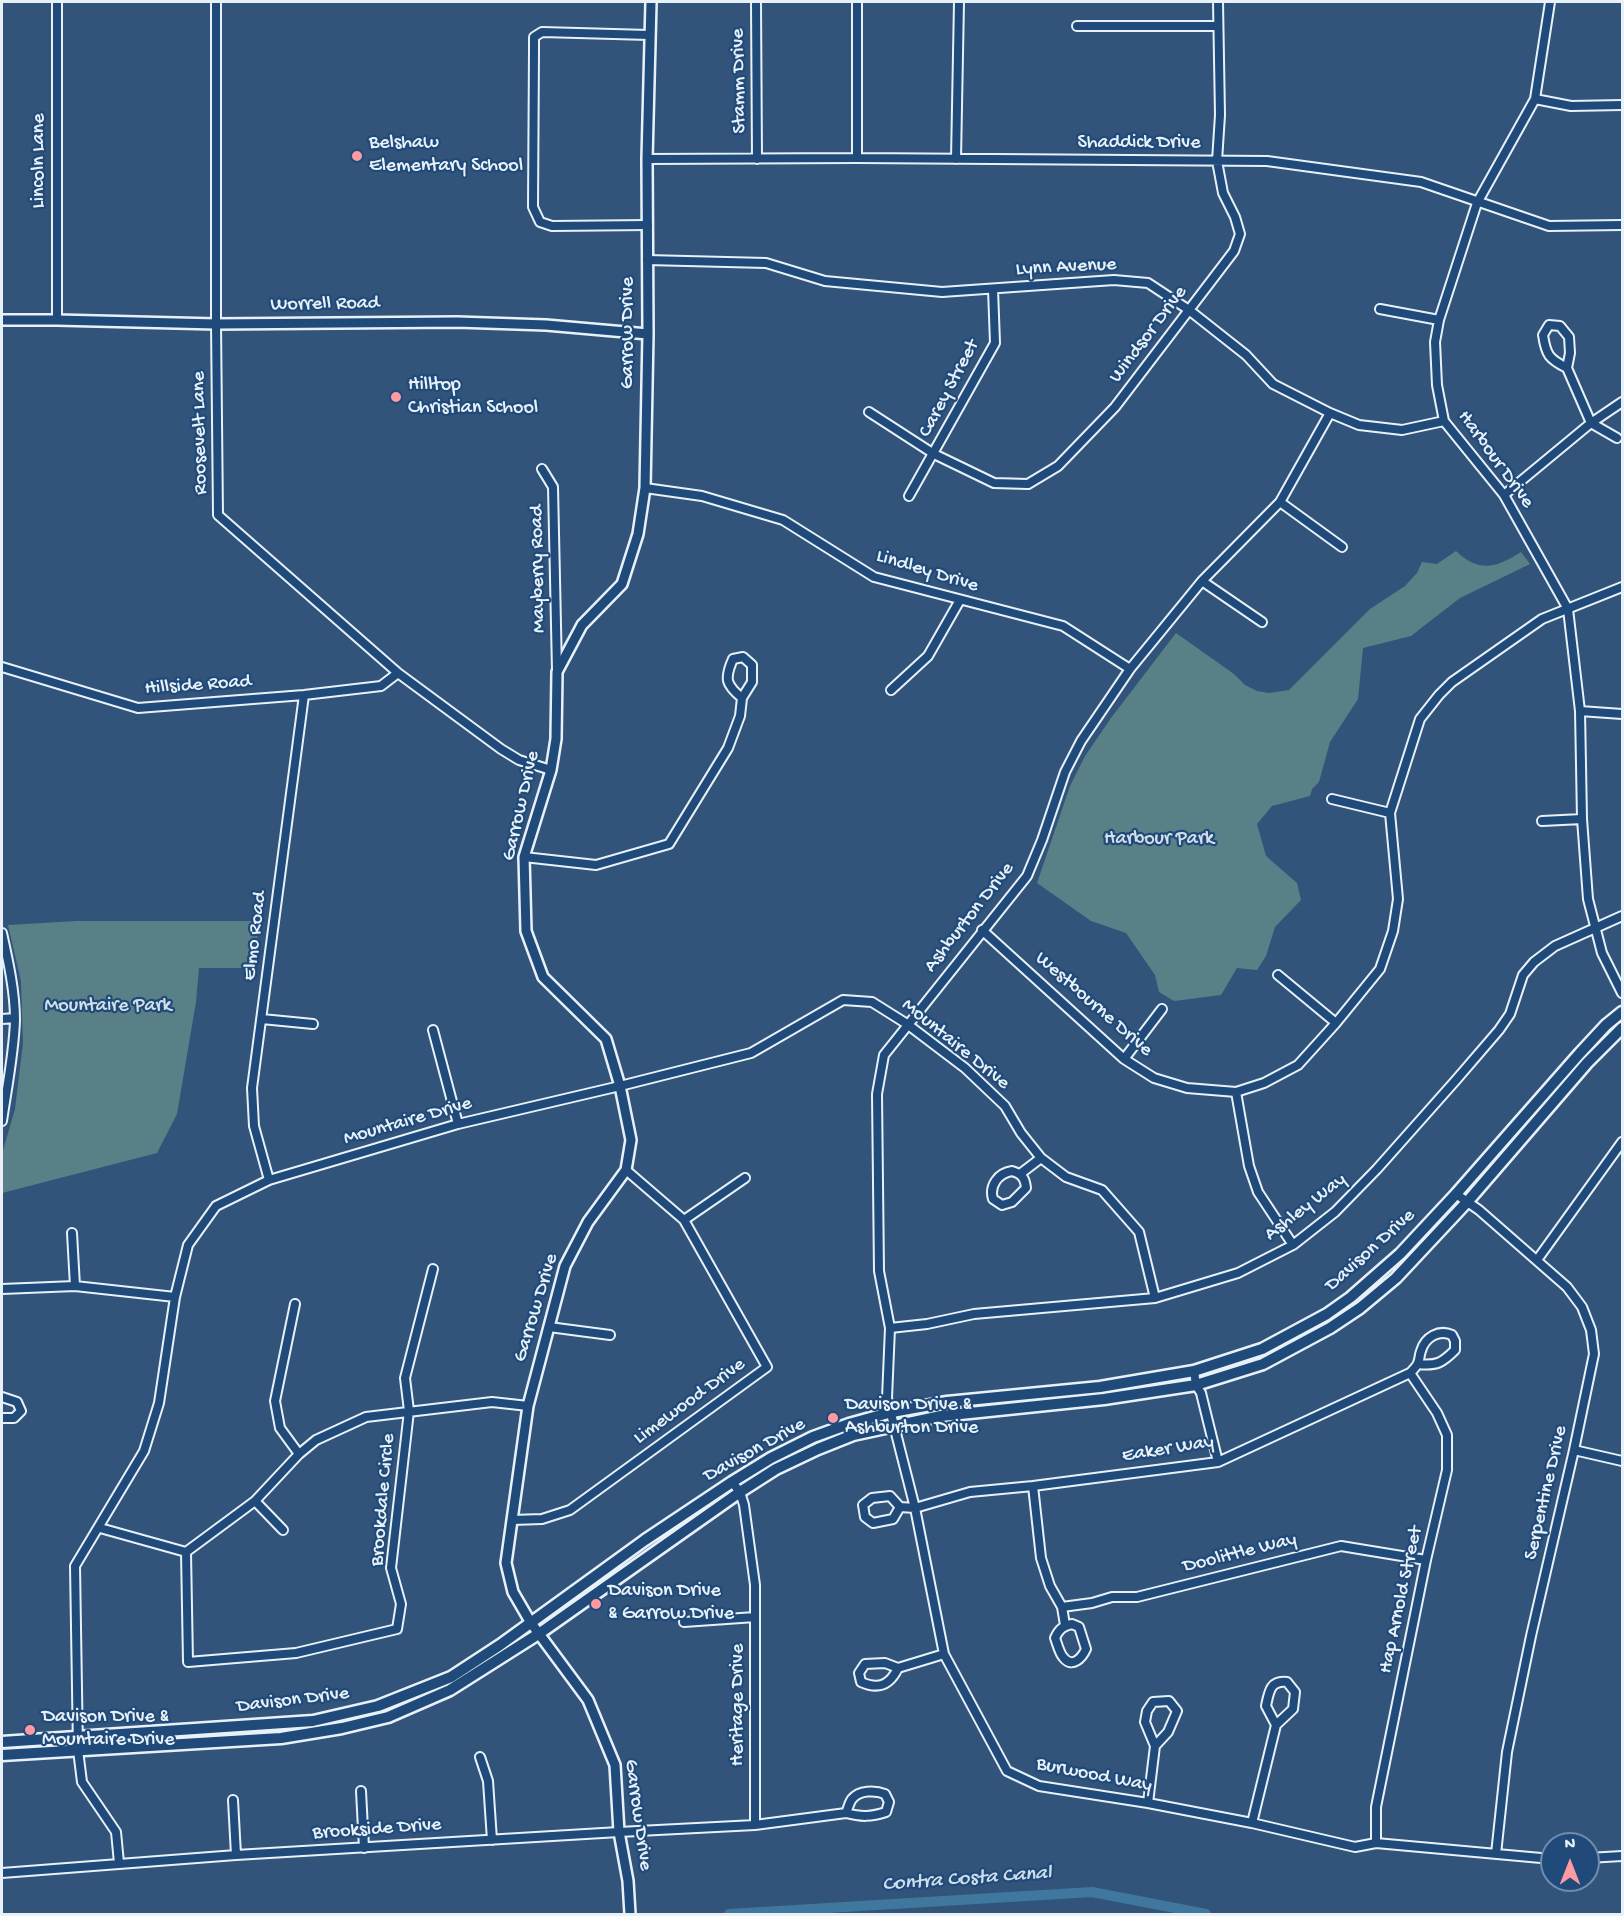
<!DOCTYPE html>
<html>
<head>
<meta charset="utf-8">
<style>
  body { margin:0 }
  #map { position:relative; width:1624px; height:1916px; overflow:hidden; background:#32547b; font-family:"Gochi Hand",sans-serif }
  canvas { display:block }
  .frame { position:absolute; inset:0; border:3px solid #e8f1f8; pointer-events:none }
  .north { position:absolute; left:1540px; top:1832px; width:60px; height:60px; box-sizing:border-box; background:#1f4a7a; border:2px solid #6f8dac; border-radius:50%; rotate:0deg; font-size:16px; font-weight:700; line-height:24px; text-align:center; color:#e8f1f8 }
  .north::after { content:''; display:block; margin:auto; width:21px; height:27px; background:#ff9aa2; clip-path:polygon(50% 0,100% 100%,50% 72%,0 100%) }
</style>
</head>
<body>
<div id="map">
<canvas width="1624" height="1916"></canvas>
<div class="frame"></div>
<div class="north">N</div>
</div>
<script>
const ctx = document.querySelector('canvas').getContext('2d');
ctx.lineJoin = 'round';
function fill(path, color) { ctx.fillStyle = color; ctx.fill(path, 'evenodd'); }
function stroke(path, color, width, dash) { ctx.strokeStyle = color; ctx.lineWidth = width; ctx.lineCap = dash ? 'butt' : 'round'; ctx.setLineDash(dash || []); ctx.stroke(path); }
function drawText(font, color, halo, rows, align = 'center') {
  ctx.font = font + ' "Gochi Hand",sans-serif'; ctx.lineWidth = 4.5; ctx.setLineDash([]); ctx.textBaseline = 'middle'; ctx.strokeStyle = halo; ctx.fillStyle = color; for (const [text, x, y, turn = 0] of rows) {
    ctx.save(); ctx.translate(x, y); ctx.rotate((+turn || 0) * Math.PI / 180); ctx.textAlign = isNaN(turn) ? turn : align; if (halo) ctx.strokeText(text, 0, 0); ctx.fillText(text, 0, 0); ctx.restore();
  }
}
fill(new Path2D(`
  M1456,551C1479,573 1496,568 1521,552L1530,564L1460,598L1411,636L1363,648L1358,699L1330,742L1319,782L1312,789L1310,796L1272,806L1257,824L1266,856L1297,883L1301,900L1275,927L1266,956L1257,970L1237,968L1221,995L1174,1001L1159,992L1155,975L1126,933L1091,921L1037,883L1070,786L1085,756L1111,718L1176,633L1234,674L1245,685L1257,691L1269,693L1289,690L1370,609L1405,586L1417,573L1422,562L1437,564Z
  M77,921H259L254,968H199L196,1002L177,1114L157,1153L2,1193V1154L15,1109L23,1043L21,981L8,925Z`), '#598086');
stroke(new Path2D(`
  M729,1914L1092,1892L1206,1914`), '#40789d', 10);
const minor = new Path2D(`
  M216,2V324L218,515L398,673L501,749L519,760L551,770
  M756,2L757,159
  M857,2V158
  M1550,2L1535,99L1477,203L1439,320L1435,342L1437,385L1444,421L1504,495L1568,609L1580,711L1582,819L1588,899L1602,953L1622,993
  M1077,26H1218
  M1535,99L1571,106L1622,105
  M647,159L857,158L1267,161L1421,182L1549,226L1622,225
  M956,159L959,2
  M648,225L552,226L540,222L533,207L534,51V37L542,32L649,35
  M647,260L766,263L825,281L942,292L1114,280L1148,283L1189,310L1246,355L1273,384L1330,413L1359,425L1402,430L1444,421
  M1380,309L1439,320
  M57,320V2
  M1567,368C1549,359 1546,355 1543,335L1549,325L1560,326L1569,337L1570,353L1567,368L1591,423L1617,438
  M869,412L934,454L994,483L1028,484L1058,466L1115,407L1234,251L1240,234L1235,217L1223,193L1217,161L1220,115L1218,2
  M1330,413L1280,502L1202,581L1130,669L1081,741L1065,772L1042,840L1027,876L884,1055L877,1094L879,1271L890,1328L887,1398L915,1508L944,1654L1007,1771L1039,1786L1148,1803L1252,1823L1355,1847L1376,1843L1552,1859
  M542,469L553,487L557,671
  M645,488L702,496L783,520L874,577L1063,626L1130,669
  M1504,495L1591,423L1622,402
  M909,496L995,343L993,289
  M1280,502L1342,547
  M1202,581L1262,622
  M2,667L138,708L304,695L381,686L398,673
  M891,690L928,656L960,600
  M1580,711L1622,714
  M1332,799L1390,813
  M1542,821L1582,819
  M524,857L596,865L669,844L728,748L740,716L742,698L752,682V665L743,657L733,659C724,679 726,685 742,698
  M982,930L1124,1059L1154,1078L1187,1088L1236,1092L1264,1083L1298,1065L1336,1023L1380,969L1393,931L1398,899L1390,813L1420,719L1439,695L1452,682L1542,619L1622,587
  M2,933C8,960 15,991 15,1020C14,1053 7,1087 2,1121
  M1278,975L1336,1023
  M2,1019L15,1018
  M262,1019L313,1024
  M433,1030L458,1124
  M1124,1059L1162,1009
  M1236,1092L1249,1166L1258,1192L1293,1245
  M1012,1171C1022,1174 1025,1178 1026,1188L1012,1202L1002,1205L993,1199C989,1186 998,1173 1012,1171Z
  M1020,1174L1041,1158
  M269,1180L254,1126L252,1088L304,695
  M1456,1194L1479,1210L1567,1287L1582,1307L1591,1330L1594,1354L1574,1450L1531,1636L1507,1752L1496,1854
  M684,1220L745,1178
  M72,1233L75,1286
  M1537,1260L1622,1142
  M2,1289L75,1286L175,1297
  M295,1304L275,1401L280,1428L299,1454
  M549,1327L610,1335
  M890,1328L927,1324L974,1314L1155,1298L1238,1273L1293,1245L1335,1212L1377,1169L1456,1080L1499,1030L1510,1014L1523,975L1534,962L1555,946L1622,916
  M1194,1371L1196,1385L1201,1393L1218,1462
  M2,1397L17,1402L21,1411L14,1418H2
  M1574,1450L1622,1461
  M732,1482L740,1492L744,1505L755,1585V1825
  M1033,1486L1041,1558L1050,1586L1062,1607L1065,1625
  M255,1501L283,1530
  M900,1507L893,1519L873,1523L865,1517L863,1505L872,1498L890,1496L900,1507L915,1508L970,1492L1033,1486L1218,1462L1410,1373C1413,1370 1415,1368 1417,1365C1420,1361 1419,1356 1421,1351C1425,1337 1439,1329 1452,1335L1455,1341V1350C1442,1363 1437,1366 1418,1364
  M512,1520L542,1519L570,1510L767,1367L684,1220L626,1170
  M100,1528L186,1552L255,1501L299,1454L316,1440L366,1417L492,1402L528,1406
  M186,1552L188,1662L296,1653L397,1629L401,1604L391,1568L409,1411L405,1378L433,1269
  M1062,1607L1092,1603L1112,1597H1137L1341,1546L1426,1560
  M684,1622L755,1617
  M1072,1624L1079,1627L1086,1649C1082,1658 1072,1669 1063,1657C1059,1652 1057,1643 1055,1638C1059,1629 1063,1626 1072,1624Z
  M898,1668C890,1685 879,1690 861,1682L859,1673L865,1664L885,1663L898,1668L944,1654
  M480,1757L488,1781L492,1840
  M361,1791L364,1848
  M233,1800L236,1855
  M1148,1803L1155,1746L1145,1722L1147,1711L1153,1702L1169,1701L1177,1711L1168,1732L1155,1746
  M1252,1823L1276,1725L1293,1709L1295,1692L1287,1682C1270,1680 1269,1692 1266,1706L1276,1725
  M1376,1843V1807L1426,1560L1447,1470V1435L1437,1413L1410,1373
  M1588,1858L1622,1856
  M119,1863L116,1832L82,1782L78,1750L75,1566L144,1451L159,1403L175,1297L188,1245L216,1206L269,1180L458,1124L620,1086L751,1053L843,1000L872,1002L907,1024L965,1068L1005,1106L1021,1133L1041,1158L1066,1177L1102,1190L1139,1232L1155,1298
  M2,1873L236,1855L619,1832L755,1825L846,1813C861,1817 871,1817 886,1812L889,1802L885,1794C875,1790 859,1790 852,1799C849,1803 848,1809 846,1813`);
const tertiary = new Path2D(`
  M2,320H57L216,324L457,322L546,325L648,334
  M630,1914L628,1881L619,1832L615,1765L588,1700L531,1623L513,1592L506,1563L528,1406L565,1266L588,1222L626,1170L631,1140L620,1086L606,1039L543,977L526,931L524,857L551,770L556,739L557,672L582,625L622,584L638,534L645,488L648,334L647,159L651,2`);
const secondary = new Path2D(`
  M2,1742L313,1721L378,1706L451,1677L500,1645L645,1540L732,1482L771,1458L813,1437L849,1424L892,1412L947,1402L1100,1387L1194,1371L1262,1349L1327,1314L1351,1297L1400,1254L1456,1194L1580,1053L1606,1025L1622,1012
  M2,1755L281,1738L342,1728L388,1717L450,1690L540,1633L740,1492L776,1469L818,1449L853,1435L941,1416L1104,1399L1196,1385L1263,1364L1330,1328L1360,1308L1396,1278L1468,1201L1587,1063L1622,1028`);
stroke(minor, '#e8f1f8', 12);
stroke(tertiary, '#e8f1f8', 14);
stroke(secondary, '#e8f1f8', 15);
stroke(minor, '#1f4a7a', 8);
stroke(tertiary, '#1f4a7a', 9);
stroke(secondary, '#1f4a7a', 10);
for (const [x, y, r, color] of [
  [357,156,6,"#ff9aa2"],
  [396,397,6,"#ff9aa2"],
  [833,1418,6,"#ff9aa2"],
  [596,1604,6,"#ff9aa2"],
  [30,1730,6,"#ff9aa2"]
]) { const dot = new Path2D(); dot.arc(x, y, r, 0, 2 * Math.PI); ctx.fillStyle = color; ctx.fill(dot); stroke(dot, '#1f4a7a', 2); }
drawText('20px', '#e8f1f8', '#1f4a7a', [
  ["Stamm Drive",740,81,-91],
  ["Shaddick Drive",1139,144],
  ["Lincoln Lane",40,161,-90],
  ["Lynn Avenue",1066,268,-3],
  ["Worrell Road",325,305,-1],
  ["Garrow Drive",629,333,-90],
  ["Windsor Drive",1149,335,-53],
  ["Carey Street",950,389,-62],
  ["Roosevelt Lane",201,433,-91],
  ["Harbour Drive",1495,460,54],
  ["Mayberry Road",539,569,-91],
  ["Lindley Drive",927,572,17],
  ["Hillside Road",198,686,-4],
  ["Garrow Drive",522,806,-77],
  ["Ashburton Drive",970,918,-52],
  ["Elmo Road",256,936,-83],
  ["Westbourne Drive",1093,1005,41],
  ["Mountaire Drive",955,1045,39],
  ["Mountaire Drive",408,1122,-16],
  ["Ashley Way",1306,1208,-38],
  ["Davison Drive",1371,1251,-42],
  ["Garrow Drive",537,1308,-73],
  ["Limewood Drive",690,1402,-36],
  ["Eaker Way",1168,1450,-9],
  ["Davison Drive",755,1451,-29],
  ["Serpentine Drive",1547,1493,-77],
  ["Brookdale Circle",384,1500,-85],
  ["Doolittle Way",1240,1554,-14],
  ["Hap Arnold Street",1402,1600,-78],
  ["Davison Drive",293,1701,-7],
  ["Heritage Drive",739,1705,-90],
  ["Burwood Way",1094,1776,11],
  ["Garrow Drive",637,1815,82],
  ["Brookside Drive",377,1830,-4]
]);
drawText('20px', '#e8f1f8', '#1f4a7a', [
  ["Belshaw",369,144],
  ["Elementary School",369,167],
  ["Hilltop",408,386],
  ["Christian School",408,409],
  ["Davison Drive &",845,1406],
  ["Ashburton Drive",845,1429],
  ["Davison Drive",608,1592],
  ["& Garrow Drive",608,1615],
  ["Davison Drive &",42,1718],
  ["Mountaire Drive",42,1741]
], 'left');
drawText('20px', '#d3e0e7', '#1f4a7a', [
  ["Harbour Park",1159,840],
  ["Mountaire Park",108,1007]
]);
drawText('italic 21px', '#cfdfea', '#1f4a7a', [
  ["Contra Costa Canal",967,1880,-4]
]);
</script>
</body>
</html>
